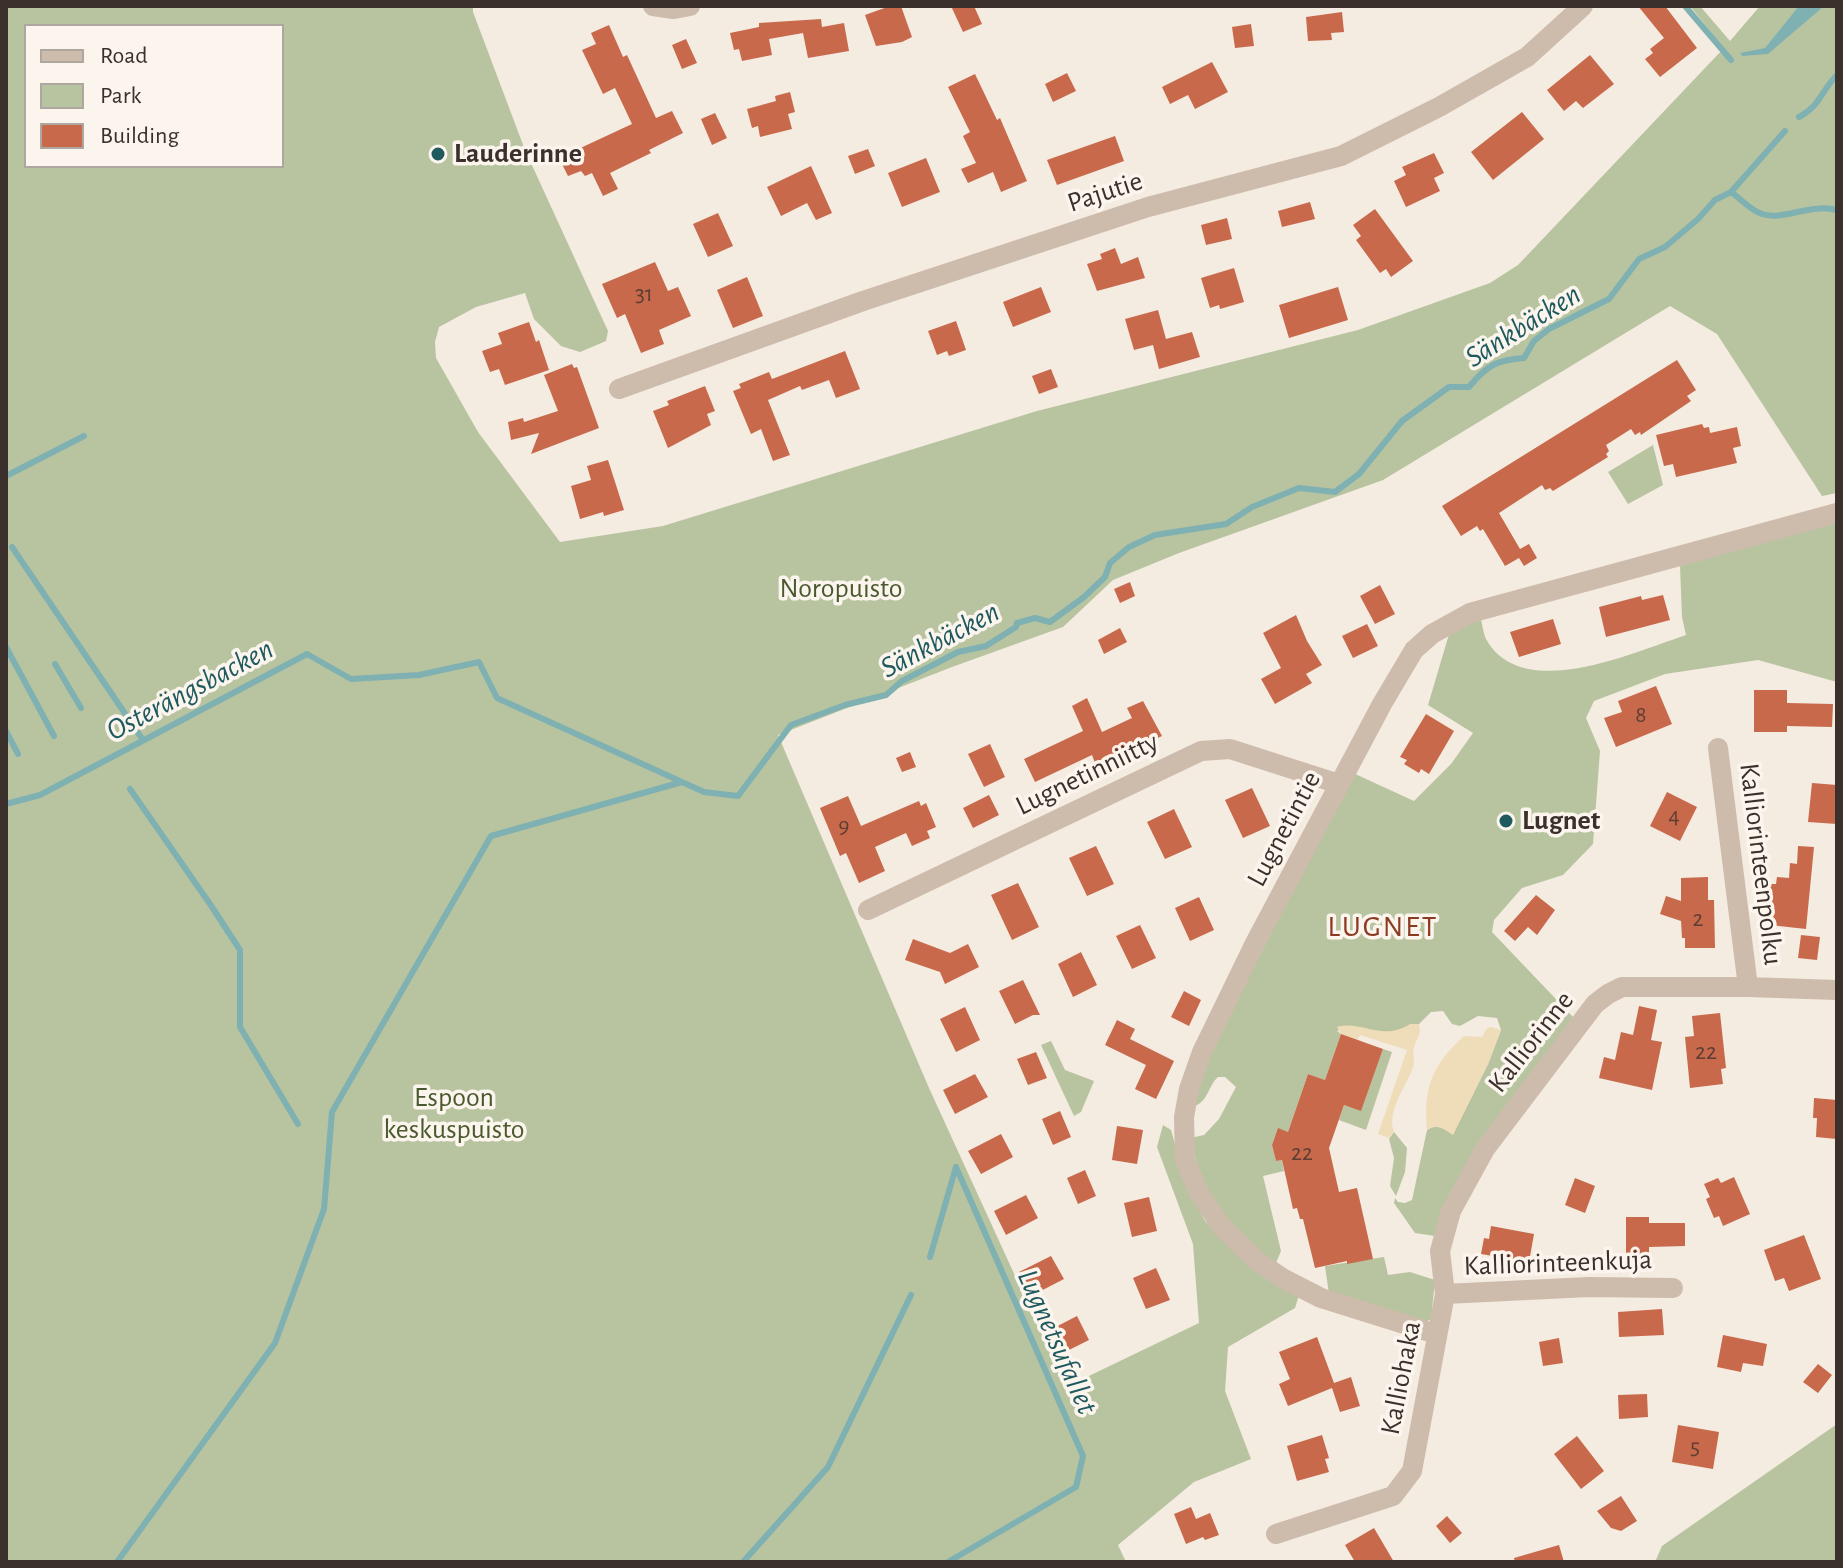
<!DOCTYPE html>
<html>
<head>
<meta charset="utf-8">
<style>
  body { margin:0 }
  #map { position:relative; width:1843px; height:1568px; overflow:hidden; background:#f4ebe1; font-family:"Alegreya Sans",sans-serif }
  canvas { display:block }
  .frame { position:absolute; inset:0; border:8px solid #3b302b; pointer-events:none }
  .legend { position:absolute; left:24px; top:24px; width:260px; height:144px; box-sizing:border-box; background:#fbf5ee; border:2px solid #aea6a0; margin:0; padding:10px 14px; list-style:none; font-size:24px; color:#3b302b }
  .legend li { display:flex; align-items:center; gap:16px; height:40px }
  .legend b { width:40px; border:2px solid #aea6a0 }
</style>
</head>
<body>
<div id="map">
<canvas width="1843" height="1568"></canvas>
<div class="frame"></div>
<ul class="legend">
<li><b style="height:10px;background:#cdbbac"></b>Road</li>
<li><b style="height:22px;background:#b8c4a0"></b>Park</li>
<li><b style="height:22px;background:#c8694b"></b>Building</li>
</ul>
</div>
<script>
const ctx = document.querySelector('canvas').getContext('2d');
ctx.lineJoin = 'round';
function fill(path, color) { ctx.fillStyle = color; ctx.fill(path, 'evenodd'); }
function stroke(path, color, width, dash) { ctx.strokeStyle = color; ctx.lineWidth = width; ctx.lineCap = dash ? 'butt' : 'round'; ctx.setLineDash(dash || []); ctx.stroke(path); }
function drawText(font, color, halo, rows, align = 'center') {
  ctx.font = font + ' "Alegreya Sans",sans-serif'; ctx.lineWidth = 7; ctx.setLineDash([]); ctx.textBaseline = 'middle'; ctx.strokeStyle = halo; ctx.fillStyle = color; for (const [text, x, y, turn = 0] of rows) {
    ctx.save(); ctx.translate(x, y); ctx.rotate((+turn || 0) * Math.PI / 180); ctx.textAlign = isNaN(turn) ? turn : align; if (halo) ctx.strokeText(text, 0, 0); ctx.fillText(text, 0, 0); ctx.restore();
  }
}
fill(new Path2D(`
  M6,6H473V12L525,150L608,331L606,341L580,352L561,346L534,319L525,293L476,307L439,327L435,342L436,358L478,432L560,542L663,526L1037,411L1358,330L1490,283L1518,265L1724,48L1690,6H1700L1730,41L1760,6H1837V493L1822,496L1717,334L1670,306L1383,480L1179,553L1113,580L1063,627L952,667L778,735L929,1088L1066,1387L1199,1323L1193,1244L1157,1147L1163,1125L1171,1130L1187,1186L1205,1221L1249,1265L1299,1295L1295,1308L1228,1347L1225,1391L1251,1459L1194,1482L1118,1545L1126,1562H6ZM26,26H282V166H26Z
  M1653,445L1663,485L1628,504L1608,472Z
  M1837,520V682L1758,660L1665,674L1594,701L1586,718L1600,751L1593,844L1563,875L1522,888L1494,920L1492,932L1573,1017L1435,1236L1415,1233L1394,1203L1395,1198L1398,1202L1405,1203L1412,1200L1427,1130C1438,1123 1443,1129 1453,1134L1488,1064L1501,1030L1497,1018L1478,1016L1460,1026L1452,1024L1443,1011L1431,1012L1419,1024C1408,1024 1400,1032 1388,1032C1370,1033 1355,1023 1337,1031L1341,1034L1325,1080L1308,1074L1288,1132L1278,1129L1272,1145L1276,1161L1282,1160L1284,1171L1263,1176L1281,1251L1275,1265L1225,1218L1202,1183L1190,1138L1204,1135L1219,1119L1236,1087L1225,1077H1218C1208,1086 1209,1100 1195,1106L1204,1064L1353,773L1414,801L1451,764L1473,733L1428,705L1450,631L1480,615C1482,622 1483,632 1486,639C1522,704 1634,652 1686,635L1682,617L1680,566Z
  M1051,1041L1065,1070L1094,1081L1081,1112L1074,1116L1041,1045Z
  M1383,1049L1392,1052L1366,1130L1339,1120L1344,1105L1361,1110Z
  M1394,1132L1407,1148L1405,1172L1396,1196L1390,1186L1394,1158L1389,1139Z
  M1384,1257L1388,1275L1410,1272L1435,1280L1431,1319L1426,1322L1329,1294L1325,1266Z
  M1837,1424V1562H1655L1662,1546Z`), '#b8c4a0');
fill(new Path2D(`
  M1410,1024H1419C1422,1036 1416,1038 1414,1048C1412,1054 1415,1060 1413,1067C1407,1086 1386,1111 1394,1132L1389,1138L1378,1134L1407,1050L1360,1035L1357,1040L1341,1034L1337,1027C1362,1020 1381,1042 1410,1024Z
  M1491,1027L1501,1030L1488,1064L1453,1135C1443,1128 1438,1123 1427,1130C1423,1087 1433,1064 1464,1036L1482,1037L1487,1028Z`), '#efdcb8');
fill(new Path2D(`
  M1799,6H1824L1768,54L1742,56L1740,53L1765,48Z`), '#7fb0b2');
stroke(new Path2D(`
  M1685,6L1731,60
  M1799,117C1821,105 1821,91 1837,75
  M1731,192C1741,199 1750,210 1762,214C1783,221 1810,203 1837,210
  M6,476L84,436
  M12,547L143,740
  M6,647L54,736
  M55,664L81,708
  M6,731L18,754
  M130,789L210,904L240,950V1027L298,1124
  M6,804L40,795L307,654L351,679L419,675L479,662L497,698L704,792L738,796L791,725L845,705L886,695L902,681L958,652L986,646L1016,627L1017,623L1035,618L1050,622L1084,597L1105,577L1110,563L1129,547L1155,535L1226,524L1252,507L1299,488L1335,492L1359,474L1402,421L1449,387H1469C1487,365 1497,360 1524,358L1534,341L1549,329L1609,299L1639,259L1665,247L1698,219L1715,200L1731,192L1785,131
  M930,1257L956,1167L1083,1456L1076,1487L948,1562
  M117,1562L275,1343L324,1209L332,1112L491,836L682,782
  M743,1562L828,1467L911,1295`), '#7fb0b2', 6);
fill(new Path2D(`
  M890,6H901L912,37L902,42L876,46L865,15Z
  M951,6H974L982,24L963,32Z
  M1638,6H1665L1697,48L1660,77L1645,59L1653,53L1650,49L1664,38Z
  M1342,12L1344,32L1331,33L1332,40L1308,41L1306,17Z
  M821,19L822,27L844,23L849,51L808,58L803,33L769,39L772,55L742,61L739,49L734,50L730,33L759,27V23Z
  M1251,24L1254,46L1235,48L1232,27Z
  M609,25L623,57L627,55L656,118L672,111L683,133L649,150L651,153L610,173L618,189L603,196L592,173L585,176L581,171L568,176L559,158L632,124L615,88L603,94L582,50L596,44L591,33Z
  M686,39L697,63L682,69L672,45Z
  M1590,55L1614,84L1583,108L1576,101L1564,111L1547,90Z
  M1212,62L1228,92L1195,109L1188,95L1170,104L1162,87Z
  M1067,73L1076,91L1053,102L1045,84Z
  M975,74L997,120L1000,118L1027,181L1001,192L993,172L968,183L961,169L976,163L963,136L970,132L948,87Z
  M790,92L795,112L788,114L792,129L760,137L758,126L752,128L747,109L776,101L775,96Z
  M1522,112L1544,139L1493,180L1471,152Z
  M715,113L727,138L712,145L701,119Z
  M1115,136L1124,161L1057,185L1047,160Z
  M868,149L875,166L855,174L848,156Z
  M1434,153L1444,173L1434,178L1440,191L1406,207L1394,181L1406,175L1402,167Z
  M926,158L940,192L902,207L888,173Z
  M811,166L832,213L816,220L807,203L781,216L767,187Z
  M1310,202L1315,219L1282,227L1278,211Z
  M1375,209L1413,261L1391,277L1386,269L1380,273L1356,240L1361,236L1353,225Z
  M718,213L733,246L708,257L693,224Z
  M1227,218L1232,239L1206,245L1201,225Z
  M1115,248L1121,264L1138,257L1145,278L1097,291L1087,264L1102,259L1100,254Z
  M655,262L668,291L678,287L691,316L659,330L664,344L641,353L625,314L617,318L602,284Z
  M1234,268L1244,302L1220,309L1219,305L1210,308L1201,278Z
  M747,277L763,316L733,328L717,290Z
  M1041,287L1051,312L1013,327L1003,302Z
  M1338,287L1348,320L1289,338L1279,305Z
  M1158,310L1166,339L1192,332L1200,357L1159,369L1153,345L1134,350L1125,319Z
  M956,321L966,350L949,356L947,351L937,355L928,331Z
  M529,322L536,342L539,340L549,370L505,385L499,369L490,372L482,351L502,344L498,333Z
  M845,351L860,389L836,398L829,380L802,390L800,386L768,400L790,455L773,461L761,429L751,434L733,391L741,388L739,384L769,372L772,379Z
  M1677,360L1696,390L1687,396L1691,401L1641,435L1640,432L1635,435L1631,429L1606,445L1609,451L1606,454L1608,457L1553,491L1550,488L1545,490L1542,485L1499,513L1520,549L1529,544L1537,558L1524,566L1519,558L1505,566L1483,529L1480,531L1477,526L1461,536L1442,506Z
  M572,364L574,368L577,367L599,428L531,454L539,433L511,440L508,422L523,418L524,422L558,411L544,375Z
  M1051,369L1058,387L1039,394L1032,376Z
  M705,386L715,411L707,414L711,425L668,448L653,411L669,405L667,401Z
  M1702,424L1704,428L1709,427L1710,433L1737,427L1741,446L1733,448L1737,463L1676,477L1673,464L1664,466L1656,435Z
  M608,460L624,510L604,516L603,512L580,519L571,486L591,480L587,466Z
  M1130,582L1135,596L1120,603L1114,589Z
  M1380,585L1395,614L1375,624L1360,596Z
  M1663,595L1670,620L1606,637L1599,607L1641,596L1642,600Z
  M1296,615L1307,641L1322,665L1306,674L1312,683L1275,704L1261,679L1281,668L1263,633Z
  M1553,619L1561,644L1519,657L1510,632Z
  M1367,624L1378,646L1353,658L1342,636Z
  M1120,628L1127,642L1104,654L1098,640Z
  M1656,686L1672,724L1616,747L1604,718L1622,712L1618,701Z
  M1754,690H1787V703L1833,704L1832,727L1787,726V732H1754Z
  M1087,698L1102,732L1132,718L1127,708L1143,701L1162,736L1109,761L1107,758L1095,763L1092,755L1035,782L1024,759L1083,731L1072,706Z
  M1426,714L1454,731L1429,774L1421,769L1419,773L1404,764L1407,760L1400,757Z
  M990,744L1005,777L984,787L968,754Z
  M910,752L916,767L902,772L896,758Z
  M1812,783L1837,785V824L1808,822Z
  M1252,788L1270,826L1243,838L1225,800Z
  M1667,792L1697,807L1680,841L1650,826Z
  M989,795L999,815L973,828L963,808Z
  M848,796L861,826L919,801L921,806L926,803L936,827L927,831L930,838L912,846L906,833L875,847L885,871L859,883L846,853L840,856L820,808Z
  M1174,809L1192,847L1165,859L1147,822Z
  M1096,846L1114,884L1087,896L1069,858Z
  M1798,846L1814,847L1806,929L1761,924L1765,884H1776L1777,877L1789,878L1790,863L1797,864Z
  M1708,877V900H1714L1715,948H1685V938H1682L1681,921L1660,914L1666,896L1681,901V878Z
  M1018,883L1039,927L1012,940L991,895Z
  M1536,895L1555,910L1537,935L1528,927L1515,941L1504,931Z
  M1199,897L1214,930L1190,941L1175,908Z
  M1140,925L1156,958L1132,969L1116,936Z
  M1801,935L1820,937L1817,960L1798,958Z
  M913,939L950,953L968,944L979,967L945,984L940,972L905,960Z
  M1081,952L1097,985L1073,997L1058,964Z
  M1023,980L1040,1015H1033L1015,1024L999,991Z
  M1184,991L1201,1000L1189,1026L1171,1017Z
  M1639,1006L1657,1010L1651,1040L1662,1042L1652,1090L1599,1078L1604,1057L1615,1060L1621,1032L1633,1035Z
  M965,1007L980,1040L956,1052L940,1019Z
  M1720,1013L1726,1068L1721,1069L1723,1084L1690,1088L1685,1037L1694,1036L1692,1016Z
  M1117,1020L1135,1029L1130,1039L1174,1061L1156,1099L1135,1089L1146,1065L1105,1045Z
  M1341,1034L1383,1049L1361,1111L1344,1105L1329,1148L1339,1192L1357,1188L1373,1259L1347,1264V1261L1315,1268L1303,1219H1300L1297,1208L1293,1209L1282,1160L1276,1161L1272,1145L1278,1128L1288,1132L1308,1074L1325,1080Z
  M1036,1052L1047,1078L1028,1085L1017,1059Z
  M975,1074L988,1097L955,1114L943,1090Z
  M1814,1098L1837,1100V1139L1816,1137L1817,1118H1813Z
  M1060,1111L1071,1137L1053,1145L1042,1119Z
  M1117,1126L1143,1130L1137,1164L1112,1160Z
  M1001,1134L1013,1157L981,1174L968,1151Z
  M1085,1170L1096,1196L1078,1204L1067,1178Z
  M1734,1177L1750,1214L1723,1226L1719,1216L1714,1218L1706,1199L1710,1197L1704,1184L1718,1178L1721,1183Z
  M1575,1178L1595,1186L1585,1213L1565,1205Z
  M1026,1195L1038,1218L1006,1235L994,1211Z
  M1149,1197L1157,1231L1132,1237L1124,1203Z
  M1626,1217H1649V1223H1685V1246L1649,1247V1260H1626Z
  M1491,1226L1534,1234L1529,1262L1481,1254L1484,1238L1489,1239Z
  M1804,1235L1821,1279L1789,1291L1784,1278L1775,1281L1764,1250Z
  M1051,1256L1064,1279L1031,1296L1019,1272Z
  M1156,1268L1170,1300L1146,1309L1133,1278Z
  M1662,1309L1664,1335L1619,1337L1618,1312Z
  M1077,1316L1089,1340L1057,1356L1044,1333Z
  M1723,1335L1767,1344L1763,1366L1743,1363L1741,1372L1717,1367Z
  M1317,1337L1334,1383L1351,1377L1360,1406L1340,1412L1332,1388L1288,1406L1279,1384L1290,1379L1279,1352Z
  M1559,1338L1563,1363L1543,1366L1539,1342Z
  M1818,1364L1832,1375L1818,1393L1803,1382Z
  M1647,1394L1648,1417L1619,1419L1618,1395Z
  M1678,1425L1719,1432L1713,1469L1672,1462Z
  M1322,1435L1329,1458L1325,1459L1329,1472L1297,1481L1287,1446Z
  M1577,1436L1604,1471L1581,1489L1554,1454Z
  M1621,1496L1637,1521L1621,1531L1611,1528L1597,1511Z
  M1191,1507L1196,1519L1210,1513L1219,1535L1205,1540L1203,1537L1186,1544L1174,1514Z
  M1447,1516L1462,1533L1450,1543L1436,1526Z
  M1374,1528L1394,1562H1355L1345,1545Z
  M1559,1545L1564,1562H1515L1514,1558Z`), '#c8694b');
stroke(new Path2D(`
  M653,6L674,9L690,6
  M619,389L863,301L1148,207L1341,156L1439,107L1527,57L1583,6
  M1718,748L1748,987
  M868,910L1201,751L1230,749L1339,784
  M1445,1294L1589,1287L1673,1288
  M1436,1334L1321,1298L1284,1279L1257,1261L1221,1226L1198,1191L1185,1159L1184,1117L1189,1089L1202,1052L1254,945L1382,704L1414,650L1432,634L1470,613L1837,513
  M1276,1534L1393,1496L1412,1471L1445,1294L1440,1251L1451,1211L1485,1149L1595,1004L1608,994L1622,987H1748L1837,990`), '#cdbbac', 20);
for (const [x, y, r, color] of [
  [438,154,8,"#1f5a5e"],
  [1506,821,8,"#1f5a5e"]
]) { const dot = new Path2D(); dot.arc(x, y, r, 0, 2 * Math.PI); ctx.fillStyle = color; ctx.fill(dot); stroke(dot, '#fbf5ee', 3); }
drawText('24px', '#5e3e33', null, [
  ["31",644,294],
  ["8",1641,715],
  ["4",1674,816],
  ["9",844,826],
  ["2",1698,919],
  ["22",1706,1052],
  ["22",1302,1153],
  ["5",1695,1447]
]);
drawText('bold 28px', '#3b302b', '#fbf5ee', [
  ["Lauderinne",454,154],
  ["Lugnet",1522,821]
], 'left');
drawText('28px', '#3b302b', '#fbf5ee', [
  ["Pajutie",1105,192,-18],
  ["Lugnetinniitty",1087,774,-26],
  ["Lugnetintie",1284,829,-62],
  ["Kalliorinteenpolku",1761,864,83],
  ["Kalliorinne",1531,1042,-52],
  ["Kalliorinteenkuja",1558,1263,-2],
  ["Kalliohaka",1401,1378,-79]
]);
drawText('28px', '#4a5a2e', '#fbf5ee', [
  ["Noropuisto",841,589],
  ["Espoon",454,1098],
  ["keskuspuisto",454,1130]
]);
drawText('italic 30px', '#1f5a5e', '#fbf5ee', [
  ["Sänkbäcken",1523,326,-32],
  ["Sänkbäcken",940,640,-28],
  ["Osterängsbacken",190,690,-28],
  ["Lugnetsufallet",1057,1342,66]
]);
ctx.letterSpacing = '2px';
drawText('30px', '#8c3b22', '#fbf5ee', [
  ["LUGNET",1383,927]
]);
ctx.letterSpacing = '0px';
</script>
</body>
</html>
